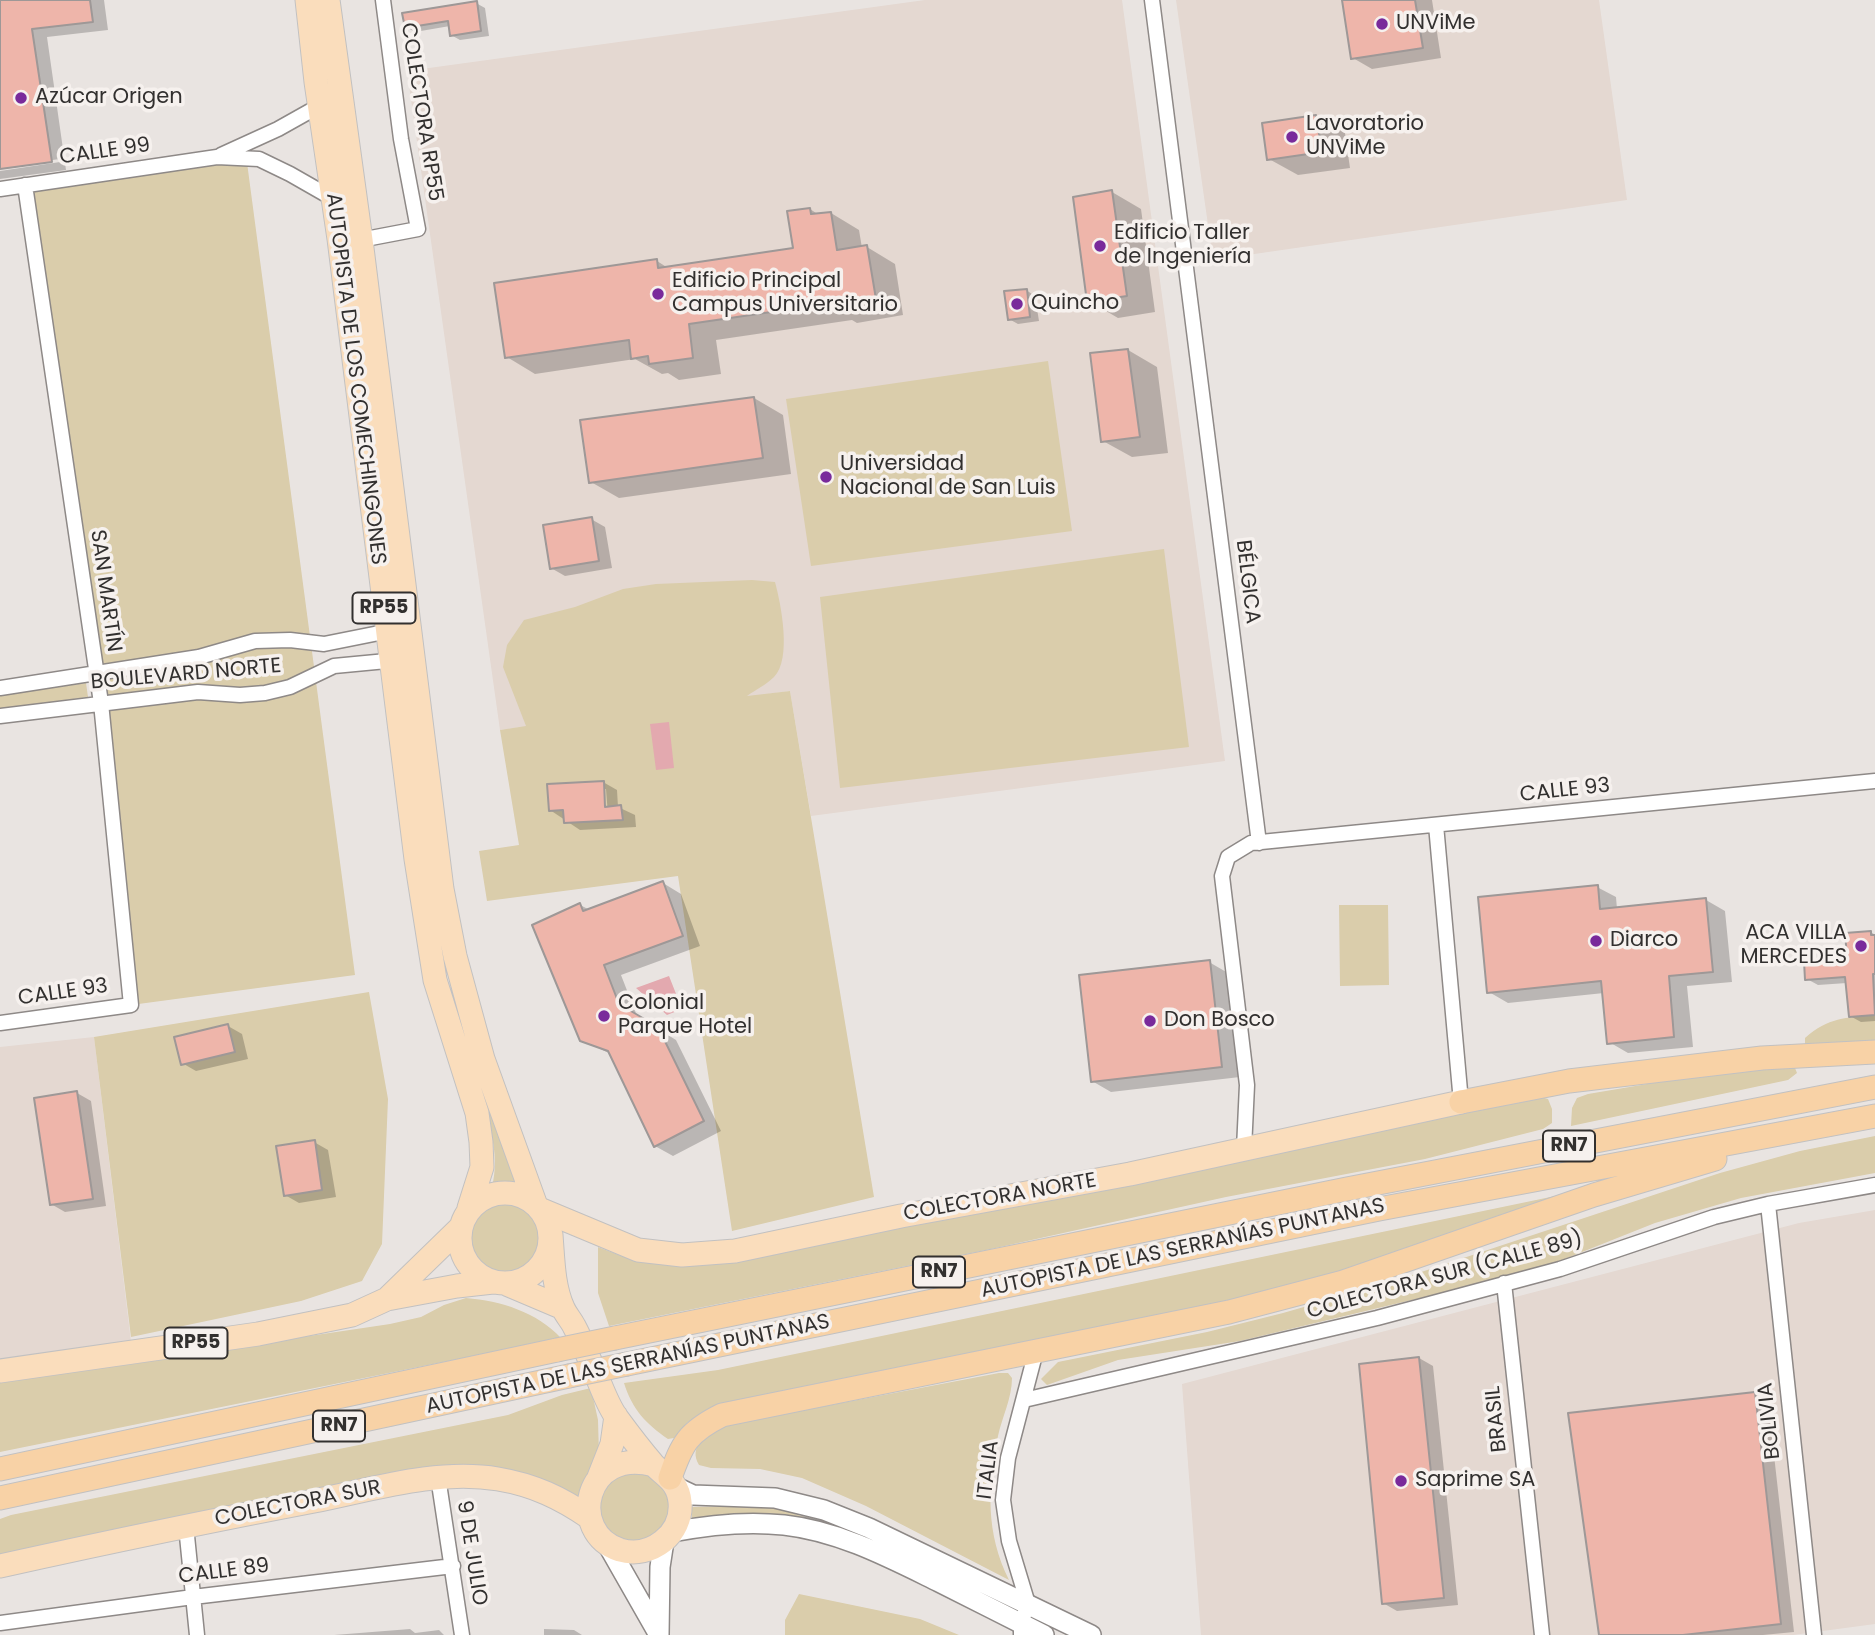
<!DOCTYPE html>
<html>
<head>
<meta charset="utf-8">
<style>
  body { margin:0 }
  canvas { display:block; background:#e9e4e1 }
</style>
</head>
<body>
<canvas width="1875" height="1635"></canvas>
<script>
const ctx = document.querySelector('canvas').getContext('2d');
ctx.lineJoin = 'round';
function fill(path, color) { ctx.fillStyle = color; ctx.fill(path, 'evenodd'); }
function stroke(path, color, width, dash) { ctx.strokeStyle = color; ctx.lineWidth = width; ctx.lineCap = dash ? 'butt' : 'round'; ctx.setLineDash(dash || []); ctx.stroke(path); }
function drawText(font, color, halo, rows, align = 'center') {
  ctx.font = font + ' Poppins,sans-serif'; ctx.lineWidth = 7; ctx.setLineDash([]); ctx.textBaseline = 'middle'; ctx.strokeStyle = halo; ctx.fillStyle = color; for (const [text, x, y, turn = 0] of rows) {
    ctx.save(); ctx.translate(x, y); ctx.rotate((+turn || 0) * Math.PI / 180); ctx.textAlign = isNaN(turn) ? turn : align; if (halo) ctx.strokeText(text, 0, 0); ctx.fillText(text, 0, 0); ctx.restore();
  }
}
fill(new Path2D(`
  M925,0H1122L1225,761L811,816L790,691L500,730L407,71Z
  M1176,0H1599L1627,200L1213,260Z
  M94,1037L131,1342L0,1359V1047Z
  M1875,1210V1624L1793,1635H1201L1182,1384L1799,1223Z`), '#e4d8d1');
fill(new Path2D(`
  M246,155L355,975L131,1005L101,703L25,185Z
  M1048,361L1072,531L811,566L786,399Z
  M1164,549L1189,747L840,788L820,597Z
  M752,580L775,582C781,604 792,659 774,677C766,685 755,690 747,696L790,691L874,1197L732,1231L678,876L487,901L479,851L519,845L500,730L526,726L503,667L507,645L524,620L575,607L623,589L656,584Z
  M86,683L88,697L0,709V695Z
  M1339,905H1388L1389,985L1340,986Z
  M369,992L388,1099L382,1244L362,1281L301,1301L131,1337L94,1037Z
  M1875,1015V1041L1805,1048V1038C1829,1017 1845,1018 1875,1015Z
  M1776,1066L1795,1068L1797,1073L1788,1080L1571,1126L1572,1108L1577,1098L1588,1094L1748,1067Z
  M477,1069L524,1189L493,1182C501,1146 483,1105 472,1071Z
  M1541,1097L1548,1099L1552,1109V1123L1543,1129L1425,1159L1226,1197L991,1249L609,1326L598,1293V1247L637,1262L688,1266Z
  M1875,1136V1173L1741,1198L1655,1223L1552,1264L1462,1288L1240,1341L1118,1360L1047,1385L1041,1379L1058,1362L1207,1332L1283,1313L1391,1282L1720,1173L1800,1151Z
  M1589,1189L1319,1278L1236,1299L708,1411L688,1422L674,1438L668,1439C646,1424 632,1409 624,1383L718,1370Z
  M469 1237a36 36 0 1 1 72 0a36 36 0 1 1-72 0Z
  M466,1298C501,1301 537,1312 561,1338L0,1452V1382L390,1324L421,1317L444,1305Z
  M999,1373H1008L1012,1378C1012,1398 1002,1417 998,1436C987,1487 986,1534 1009,1580L866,1506L802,1478L760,1469L711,1468L699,1465C688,1446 706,1436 721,1426Z
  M591,1388L598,1420L599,1455L581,1503L510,1471L0,1557V1519L11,1515L508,1415L562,1395Z
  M639,1469C645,1472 653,1475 658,1479C663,1483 665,1492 668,1498C677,1519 655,1542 634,1542C613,1543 598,1522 599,1504C600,1477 618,1477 639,1469Z
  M743,1506L772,1507L848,1530L1010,1602L1006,1608L769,1515L742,1514L692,1518V1507Z
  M799,1594L920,1619L959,1635H785V1620Z`), '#dacdab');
fill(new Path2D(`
  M669,722L674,768L656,770L650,724Z
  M669,976L682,1009L667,1015L636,988Z`), '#e3a9af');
fill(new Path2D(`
  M0,0H104L108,30L47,37L66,170L0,179V171L60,162V159L0,167Z
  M1344,0H1432L1441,58L1372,69L1353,58Z
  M476,3L485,8L489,36L460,40L451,35L450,26L415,32L406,27Z
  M1316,117L1345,133L1350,168L1298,175L1269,159Z
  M1112,192L1141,209L1155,312L1118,318L1089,301Z
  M810,209L819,215L831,213L859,230L862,248L867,247L895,264L903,315L857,323L852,320L716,340L721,374L679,380L668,373L662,374L635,359L535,374L507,357L657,261L668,268L795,250Z
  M1026,290L1035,296L1039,321L1018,324L1009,319Z
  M1128,350L1157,367L1168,453L1132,457L1103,441Z
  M754,398L783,415L791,474L619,498L591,482Z
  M591,519L605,527L612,568L565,576L551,568Z
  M603,782L617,790L618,807L635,815L636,827L580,830L550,810ZM602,789H606L608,815H604Z
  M663,883L681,894L700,946L621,975L637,1016L676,1040L721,1131L673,1156L655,1146L611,1054L581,1040L580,905L590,910Z
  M1597,887L1616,897L1617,909L1706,900L1725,911L1732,982L1687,986L1693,1047L1628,1053L1609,1042L1604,993L1508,1003L1489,992Z
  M1871,932L1875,935V1021L1861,1022L1850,1016L1847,983L1818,985L1807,979L1849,959Z
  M1209,962L1228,973L1240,1077L1111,1092L1092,1081Z
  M228,1026L242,1034L248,1059L196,1071L182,1063Z
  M77,1093L91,1101L106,1206L65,1212L51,1204Z
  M314,1142L328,1150L336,1197L299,1203L285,1195Z
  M1419,1358L1433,1366L1458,1605L1397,1611L1383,1603Z
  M1754,1394L1768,1402L1794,1632L1763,1635H1601Z
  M410,1629L415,1633L439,1630L444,1635H334Z
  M544,1629L574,1630L582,1635H544Z`), '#0003');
const building = new Path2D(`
  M0,0H90L93,22L32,29L52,162L0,169Z
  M1342,0H1415L1423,48L1351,59Z
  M477,1L481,31L450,36L448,21L405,28L402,13Z
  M1316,115L1322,152L1267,160L1262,123Z
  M1112,190L1127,296L1087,302L1073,197Z
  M810,208L811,214L831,212L837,250L867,245L876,299L827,307L826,304L689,324L693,358L649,364L648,356L631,359L629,340L505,358L494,283L657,259L658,268L793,248L787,211Z
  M1027,289L1030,317L1008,320L1004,291Z
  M1128,349L1140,437L1101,442L1090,353Z
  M754,397L763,458L589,483L580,420Z
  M592,517L599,561L550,569L543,525Z
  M604,781L605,807L621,805L623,820L564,823L563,810L549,811L547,784Z
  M663,881L683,936L604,965L619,1004L658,1027L704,1121L654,1147L608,1051L580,1041L532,925L580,903L583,911Z
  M1598,885L1600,909L1706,898L1713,972L1669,976L1674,1037L1607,1044L1601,981L1487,993L1478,897Z
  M1871,931V935H1875V974H1873L1875,1015L1849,1017L1845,977L1805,980L1804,961L1847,957L1845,933Z
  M1210,960L1222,1067L1091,1082L1079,975Z
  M228,1024L235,1052L181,1065L174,1037Z
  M77,1091L93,1199L50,1205L34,1098Z
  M315,1140L322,1190L284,1196L276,1146Z
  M1419,1357L1444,1598L1382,1604L1359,1364Z
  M1755,1392L1781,1624L1683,1635H1599L1568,1413Z`);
fill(building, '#eeb5aa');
stroke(building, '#9e9897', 2);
const minor = new Path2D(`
  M1152,0L1259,843
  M221,155L278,129L319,106
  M0,189L217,157L259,159L290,174L332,198
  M355,241L418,229L401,139L383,0
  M0,688L199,657L255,641L290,640L324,644L394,630
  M0,716L198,692L240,695L265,693L290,687L334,666L397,660
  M1436,825L1461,1102
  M0,1023L131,1005L101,703L25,185
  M1244,1149L1247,1085L1222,876L1228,857L1251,843L1875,781
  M1768,1204L1814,1635
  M1504,1283L1542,1635
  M1024,1400L1377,1318L1560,1269L1714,1217L1768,1204L1875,1185
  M438,1477L462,1635
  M186,1526L197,1635
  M0,1623L193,1597L453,1566
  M1021,1635V1623L1028,1604L1009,1541L1003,1500L1008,1458L1036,1351`);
const secondary = new Path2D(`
  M676,1487L693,1495L775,1498L824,1510L869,1528L1091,1635
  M672,1532C708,1525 747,1521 784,1525C839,1531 890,1558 939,1582C974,1600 1009,1617 1044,1635
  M606,1542L659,1635
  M659,1635L660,1567L664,1541`);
const primary = new Path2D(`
  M307,0L316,82L339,239L416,859L435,980L477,1113L481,1142L482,1167L469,1208
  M328,0L361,240L442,889L455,956L483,1059L535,1203
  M460 1238a45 45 0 1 1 90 0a45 45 0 1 1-90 0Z
  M542,1210L638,1250L682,1255L735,1251L901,1216L1130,1174L1461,1102
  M551,1235C553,1259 553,1286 563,1308C566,1315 571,1320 574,1326C581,1339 586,1352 592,1365C600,1382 606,1403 617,1418C628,1433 641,1450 653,1464C665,1477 678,1481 680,1502C683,1534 651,1559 620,1550C567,1533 584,1446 654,1465
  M504,1283L563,1308
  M387,1299L457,1286L493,1282
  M0,1371L258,1334L352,1315L387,1299L460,1228
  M599,1477L612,1444L616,1416
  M0,1566C104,1543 209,1521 314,1501C374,1489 437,1469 498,1479C534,1485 561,1498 590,1518`);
const trunk = new Path2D(`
  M1461,1102L1569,1081L1762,1058L1875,1052
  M615,1338L1347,1189L1875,1087
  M627,1364L1379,1209L1875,1116
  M0,1469L557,1350
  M670,1478C682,1443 688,1432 722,1415L1229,1312L1343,1282L1594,1195L1715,1159
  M0,1498L569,1376`);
stroke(minor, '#8e8987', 17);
stroke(secondary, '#8e8987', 22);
stroke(primary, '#c2c1c1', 25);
stroke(trunk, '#c2c1c1', 25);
stroke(minor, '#fff', 14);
stroke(secondary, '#fff', 19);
stroke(primary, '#faddbc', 23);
stroke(trunk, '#f8d2a6', 23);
const trunkBridge = new Path2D(`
  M557,1350L615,1338
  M569,1376L627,1364`);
stroke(trunkBridge, '#c2c1c1', 25, []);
stroke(trunkBridge, '#f8d2a6', 23);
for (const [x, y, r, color] of [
  [1382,24,7,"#792a9b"],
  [21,98,7,"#792a9b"],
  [1292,137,7,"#792a9b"],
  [1100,246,7,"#792a9b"],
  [658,294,7,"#792a9b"],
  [1017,304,7,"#792a9b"],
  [826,477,7,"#792a9b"],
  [1596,941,7,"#792a9b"],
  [1861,946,7,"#792a9b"],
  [604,1016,7,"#792a9b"],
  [1150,1021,7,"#792a9b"],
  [1401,1481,7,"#792a9b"]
]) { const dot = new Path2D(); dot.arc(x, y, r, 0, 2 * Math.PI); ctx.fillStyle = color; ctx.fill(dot); stroke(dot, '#f6f1ee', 2.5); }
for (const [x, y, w] of [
  [384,608,63],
  [1569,1146,52],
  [939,1272,52],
  [196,1343,63],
  [339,1426,52]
]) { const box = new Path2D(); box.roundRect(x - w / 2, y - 15.5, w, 31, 5); ctx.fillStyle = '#f6f1ee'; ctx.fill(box); stroke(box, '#32302f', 2); }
drawText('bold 19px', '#32302f', null, [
  ["RP55",384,608],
  ["RN7",1569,1146],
  ["RN7",939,1272],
  ["RP55",196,1343],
  ["RN7",339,1426]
]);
drawText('21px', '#32302f', '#f6f1ee', [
  ["UNViMe",1396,24],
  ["Azúcar Origen",35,98],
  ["Lavoratorio",1306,125],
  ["UNViMe",1306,149],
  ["Edificio Taller",1114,234],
  ["de Ingeniería",1114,258],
  ["Edificio Principal",672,282],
  ["Campus Universitario",672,306],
  ["Quincho",1031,304],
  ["Universidad",840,465],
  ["Nacional de San Luis",840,489],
  ["ACA VILLA",1847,934,"right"],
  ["MERCEDES",1847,958,"right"],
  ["Diarco",1610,941],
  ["Colonial",618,1004],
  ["Parque Hotel",618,1028],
  ["Don Bosco",1164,1021],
  ["Saprime SA",1415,1481]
], 'left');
drawText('21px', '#32302f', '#f6f1ee', [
  ["COLECTORA RP55",421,112,81],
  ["CALLE 99",105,152,-8],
  ["AUTOPISTA DE LOS COMECHINGONES",355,379,83],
  ["BÉLGICA",1247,582,83],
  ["SAN MARTÍN",105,591,82],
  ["BOULEVARD NORTE",186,675,-5],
  ["CALLE 93",1565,791,-6],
  ["CALLE 93",63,993,-8],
  ["COLECTORA NORTE",1000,1198,-10],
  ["AUTOPISTA DE LAS SERRANÍAS PUNTANAS",1183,1249,-12],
  ["COLECTORA SUR (CALLE 89)",1445,1276,-15],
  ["AUTOPISTA DE LAS SERRANÍAS PUNTANAS",628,1365,-12],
  ["BRASIL",1497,1419,-96],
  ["BOLIVIA",1770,1421,-96],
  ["ITALIA",989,1470,-83],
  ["COLECTORA SUR",298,1504,-11],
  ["9 DE JULIO",471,1553,81],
  ["CALLE 89",224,1572,-7]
]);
</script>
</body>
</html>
